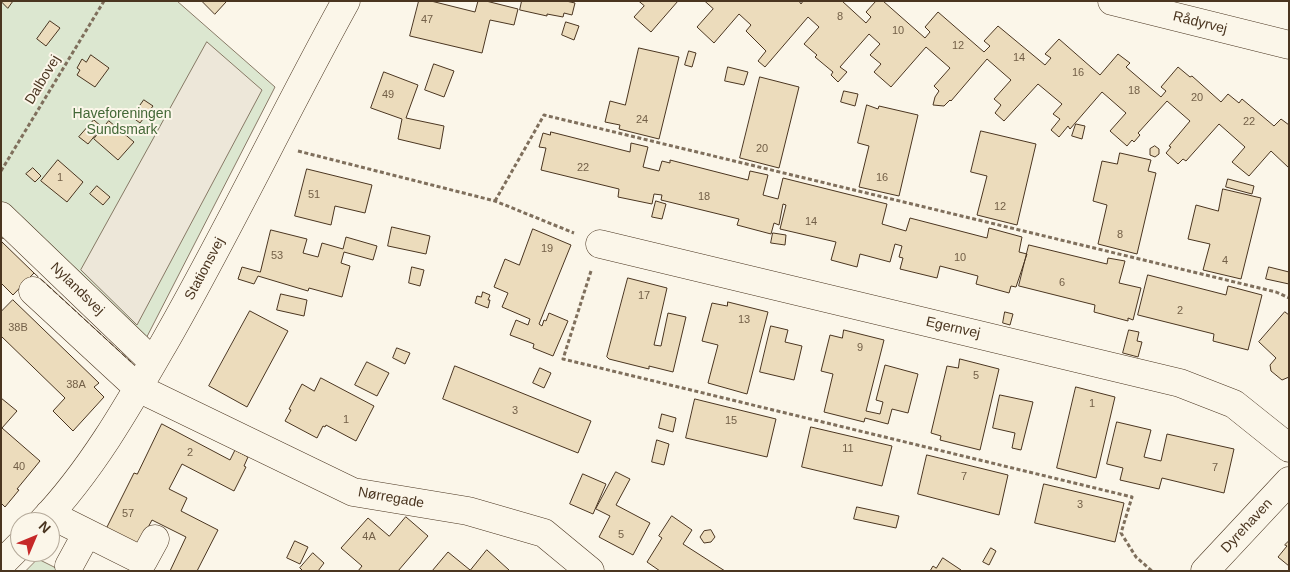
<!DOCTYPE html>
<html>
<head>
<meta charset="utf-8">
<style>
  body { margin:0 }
  #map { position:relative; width:1290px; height:572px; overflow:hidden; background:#fbf6e9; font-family:Helvetica,sans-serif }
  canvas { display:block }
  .frame { position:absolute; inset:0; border:2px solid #4a3520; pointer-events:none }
  .north { position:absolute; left:10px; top:512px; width:50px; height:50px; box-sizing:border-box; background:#fbf6e9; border:1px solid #b4a999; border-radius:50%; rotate:45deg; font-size:14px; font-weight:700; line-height:20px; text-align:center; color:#4a3520 }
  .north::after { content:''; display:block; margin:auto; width:18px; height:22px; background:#c62828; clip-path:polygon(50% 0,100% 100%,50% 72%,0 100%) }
</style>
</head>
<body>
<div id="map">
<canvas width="1290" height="572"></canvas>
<div class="frame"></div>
<div class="north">N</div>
</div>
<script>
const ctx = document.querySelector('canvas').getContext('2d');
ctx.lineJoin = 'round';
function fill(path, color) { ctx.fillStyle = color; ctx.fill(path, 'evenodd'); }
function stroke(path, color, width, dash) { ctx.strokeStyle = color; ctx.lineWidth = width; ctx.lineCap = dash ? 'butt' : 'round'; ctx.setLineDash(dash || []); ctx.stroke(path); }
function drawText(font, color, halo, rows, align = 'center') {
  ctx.font = font + ' Helvetica,sans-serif'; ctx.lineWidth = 4; ctx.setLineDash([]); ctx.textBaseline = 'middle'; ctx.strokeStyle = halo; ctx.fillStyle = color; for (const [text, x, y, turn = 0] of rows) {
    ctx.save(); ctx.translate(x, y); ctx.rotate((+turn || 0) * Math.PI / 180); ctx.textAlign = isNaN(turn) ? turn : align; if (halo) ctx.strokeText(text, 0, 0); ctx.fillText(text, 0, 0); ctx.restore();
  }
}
const green = new Path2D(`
  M1,1H177L275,87L135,360L4,238L1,239Z
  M38,559L62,571H26Z`);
fill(green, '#dce7d0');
stroke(green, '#887966', 1);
const parking = new Path2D(`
  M207,42L262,90L137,325L81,270Z`);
fill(parking, '#ede7d9');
stroke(parking, '#887966', 1);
const building = new Path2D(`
  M1,1H13L8,8Z
  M202,1H225L226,2L215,14Z
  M419,1H431L475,12L478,1H486L518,9L514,25L490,20L482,53L410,36Z
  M522,1H566L575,3L572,15L564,13L563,17L547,14V16L520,10Z
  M639,1H678L651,32L634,17L644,6Z
  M705,1H799L801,4L803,1H842L866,23L871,17L866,12L876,1H883L925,38L930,32L925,27L938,12L984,52L990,46L984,41L998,26L1045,65L1051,58L1045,54L1059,39L1100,75L1118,54L1130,63L1126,67L1161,97L1166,91L1161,87L1178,67L1190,77L1192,76L1221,102L1228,94L1239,103L1242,99L1274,126L1281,119L1289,125V168L1271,151L1249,176L1232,162L1245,147L1219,124L1186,161L1183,159L1178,164L1166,153L1171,147L1169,146L1190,121L1167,101L1138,133L1140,135L1134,142L1132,140L1127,146L1110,131L1126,113L1102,92L1070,129L1068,126L1059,137L1051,130L1060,119L1053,114L1062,104L1038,84L1004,121L995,113L1001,105L994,99L1011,80L987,59L951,101L950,100L944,106L933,105L935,97L939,91L934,86L950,68L926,47L891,87L874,72L881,64L870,55L880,44L869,34L840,67L847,72L838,82L831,75L833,72L815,57L817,55L804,44L819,27L808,17L765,67L758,61L766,51L746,31L751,25L739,14L714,43L697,27L713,9Z
  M50,21L60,28L46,46L37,39Z
  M566,22L579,26L574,40L562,35Z
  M639,48L679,57L659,139L619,129L620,125L605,122L610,101L625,105Z
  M689,51L696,53L692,67L685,65Z
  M91,55L109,68L95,87L77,75L80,70L77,68L82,59L86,62Z
  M434,64L454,71L444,97L425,90Z
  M728,67L748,72L744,85L725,81Z
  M384,72L418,85L406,118L444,126L440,149L398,139L402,119L371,108Z
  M760,77L799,87L779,168L740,158Z
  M844,91L858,94L855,106L841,102Z
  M144,100L153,106L140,123L132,117Z
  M867,105L878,109L879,106L918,115L899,196L859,187L869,146L858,143Z
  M94,120L102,127L88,144L79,137Z
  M109,121L134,142L118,160L94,139Z
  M1076,124L1085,126L1082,139L1072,136Z
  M981,131L1036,144L1017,225L977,215L987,176L971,172Z
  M551,132L630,152L631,143L648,147L643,167L659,171L662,161L670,163V160L748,180L750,171L768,175L763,195L778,199L783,178L887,204L882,224L906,231L910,218L987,238L989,228L1022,237L1019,252L1027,254L1016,287L1011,286L1009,293L976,284L978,276L940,266L937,278L900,269L903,258L899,257L902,246L895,244L890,262L860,254L857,267L831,260L836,242L780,229L786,205L783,204L779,225L774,223L771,234L737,225L739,219L661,200L662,195L654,194L652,204L618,197L619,189L541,170L546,148L539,147L543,133L550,135Z
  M1155,146L1159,149V154L1155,157L1150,155V149Z
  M1120,153L1151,160L1148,171L1156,173L1137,254L1098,244L1107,205L1093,201L1102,161L1117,164Z
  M58,160L83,182L67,202L41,181Z
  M33,168L41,176L35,182L26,174Z
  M307,169L372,185L365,213L335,206L331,225L295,216Z
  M1228,179L1254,186L1252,194L1226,187Z
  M97,186L110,197L103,205L90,194Z
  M1223,189L1261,198L1241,279L1203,270L1210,244L1188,239L1196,205L1218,211Z
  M656,201L666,204L662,219L652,217Z
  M392,227L430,236L426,254L388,246Z
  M533,229L571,245L539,324L542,326L544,320L546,321L549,313L568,321L553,356L533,348L534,344L510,335L516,320L528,325L530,319L502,307L508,293L494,287L505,259L519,265Z
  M271,230L307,239L303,253L318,257L322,243L343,249L346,237L377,246L373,260L344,252L341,263L350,266L342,297L309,288L308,291L258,276L254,284L238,279L242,267L260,272Z
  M773,233L786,235L785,245L771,243Z
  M2,242L34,273L13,295L1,283Z
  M1029,245L1107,264L1108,258L1125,261L1119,283L1141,288L1133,320L1128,318V321L1094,312L1095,305L1019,286Z
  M412,267L424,270L420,286L409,283Z
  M1269,267L1289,272V284L1266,279Z
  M1148,275L1226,295L1228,286L1262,295L1248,350L1213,341L1214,334L1138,315Z
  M628,278L667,288L654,345L661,346L668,313L686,317L673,372L649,366V369L609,359L607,357Z
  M483,292L490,295L488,300H490L488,308L475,303L477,296L481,297Z
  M281,294L307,300L304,316L277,310Z
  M13,300L99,383L94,387L104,397L73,431L53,411L65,398L1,336V312Z
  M728,302L768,312L747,394L708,383L718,345L702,341L712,303L727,306Z
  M250,311L288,331L247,407L209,386Z
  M1005,312L1013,314L1010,325L1003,323Z
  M1285,312L1289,315V377L1282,380L1271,371L1270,365L1276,358L1259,342Z
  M771,326L788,330L785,342L802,346L794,380L760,372Z
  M844,330L884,340L866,411L880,414L883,402L876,400L885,365L918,374L908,413L892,409L888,424L865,418L864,422L824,412L833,374L821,371L830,335L842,338Z
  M1129,330L1139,332L1137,341L1142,342L1138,357L1123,353Z
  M397,348L410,353L405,364L393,358Z
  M960,359L999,369L980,450L940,440L941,436L931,433L947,366L958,368Z
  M367,362L389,373L377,396L355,385Z
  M455,366L591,421L578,453L443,399Z
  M540,368L551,373L544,388L533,383Z
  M321,378L374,406L356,441L326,425L325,427L323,426L317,438L285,421L291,410L289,409L302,384L314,391Z
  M1076,387L1115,397L1096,478L1057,468Z
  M1000,395L1033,402L1021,450L1012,448L1015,433L993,428Z
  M1,398L17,411L2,428L40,461L17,489L19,490L5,507L1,503Z
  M695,399L776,419L767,457L686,438Z
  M662,414L676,418L673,432L659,428Z
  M1117,422L1151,430L1144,457L1161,461L1167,434L1234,449L1224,493L1162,478L1159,489L1120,480L1123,468L1107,464Z
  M162,424L230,460L235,450L248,457L244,466L246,467L234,491L182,464L169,489L187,498L181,511L218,530L197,571H170L186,537L152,520L137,548L105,531L134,473L137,474Z
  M811,427L892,446L882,486L802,467Z
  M657,440L669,444L664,465L652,462Z
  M927,455L1008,475L999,515L918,494Z
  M616,472L630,479L616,505L650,523L633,555L599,537L610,516L596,509Z
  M583,474L606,484L593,514L570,504Z
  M1044,484L1124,503L1115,542L1035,523Z
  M857,507L899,516L896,528L854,519Z
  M672,516L692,530L683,544L725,571H660L647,562L662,538L659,536Z
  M406,517L428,536L398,571H358L362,566L341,548L368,518L389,536Z
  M711,530L715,537L711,542L704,543L700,537L704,531Z
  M295,541L308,547L300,564L287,558Z
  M1289,541V566L1278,557L1287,546L1285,545Z
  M991,548L996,551L989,565L983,562Z
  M487,550L509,570V571H432L448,552L470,570Z
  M313,553L324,563L318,571H303L300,568Z
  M943,558L961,570L960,571H930L933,566L936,568Z`);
fill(building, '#ecdcbc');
stroke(building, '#4a3520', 1);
const minor = new Path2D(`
  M1112,1L1289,45
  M1,216L153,362
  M600,244L1180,383L1234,404L1289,448
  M33,291L138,388L353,492L468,511L544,533L590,571
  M49,514L143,561L155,539
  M42,522C91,471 128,406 163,345C228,232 283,115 346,1
  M1,564L20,545
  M69,566L87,533
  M1205,571L1289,481`);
stroke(minor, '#4a3520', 29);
stroke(new Path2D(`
  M298,151L495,201L574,233
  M1,171L104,1
  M495,201L544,115L1276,292L1289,298
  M591,271L563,359L1132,497L1121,533L1136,557L1152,571`), '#7f6f5c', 3, [4, 2.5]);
stroke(minor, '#fbf6e9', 28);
stroke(new Path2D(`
  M34,273L131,362`), '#4a3520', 1, [6, 2.5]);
drawText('11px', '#725f47', null, [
  ["8",840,17],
  ["47",427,20],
  ["10",898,31],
  ["12",958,46],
  ["14",1019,58],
  ["16",1078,73],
  ["18",1134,91],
  ["49",388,95],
  ["20",1197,98],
  ["24",642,120],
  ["22",1249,122],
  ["20",762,149],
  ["22",583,168],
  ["1",60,178],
  ["16",882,178],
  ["51",314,195],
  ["18",704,197],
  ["12",1000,207],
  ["14",811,222],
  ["8",1120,235],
  ["19",547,249],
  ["53",277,256],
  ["10",960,258],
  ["4",1225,261],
  ["6",1062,283],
  ["17",644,296],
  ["2",1180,311],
  ["13",744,320],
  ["38B",18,328],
  ["9",860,348],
  ["5",976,376],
  ["38A",76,385],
  ["1",1092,404],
  ["3",515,411],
  ["1",346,420],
  ["15",731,421],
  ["11",848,449],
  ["2",190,453],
  ["40",19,467],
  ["7",1215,468],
  ["7",964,477],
  ["3",1080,505],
  ["57",128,514],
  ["5",621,535],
  ["4A",369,537]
]);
drawText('14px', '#4a3520', '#fbf6e9', [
  ["Rådyrvej",1200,23,14],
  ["Dalbovej",43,80,-59],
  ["Stationsvej",205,269,-62],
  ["Nylandsvej",77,289,44],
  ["Egernvej",953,328,13],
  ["Nørregade",391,498,10],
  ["Dyrehaven",1247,526,-47]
]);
drawText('14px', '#436837', '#fbf6e9', [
  ["Haveforeningen",122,114],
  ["Sundsmark",122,130]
]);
</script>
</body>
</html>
